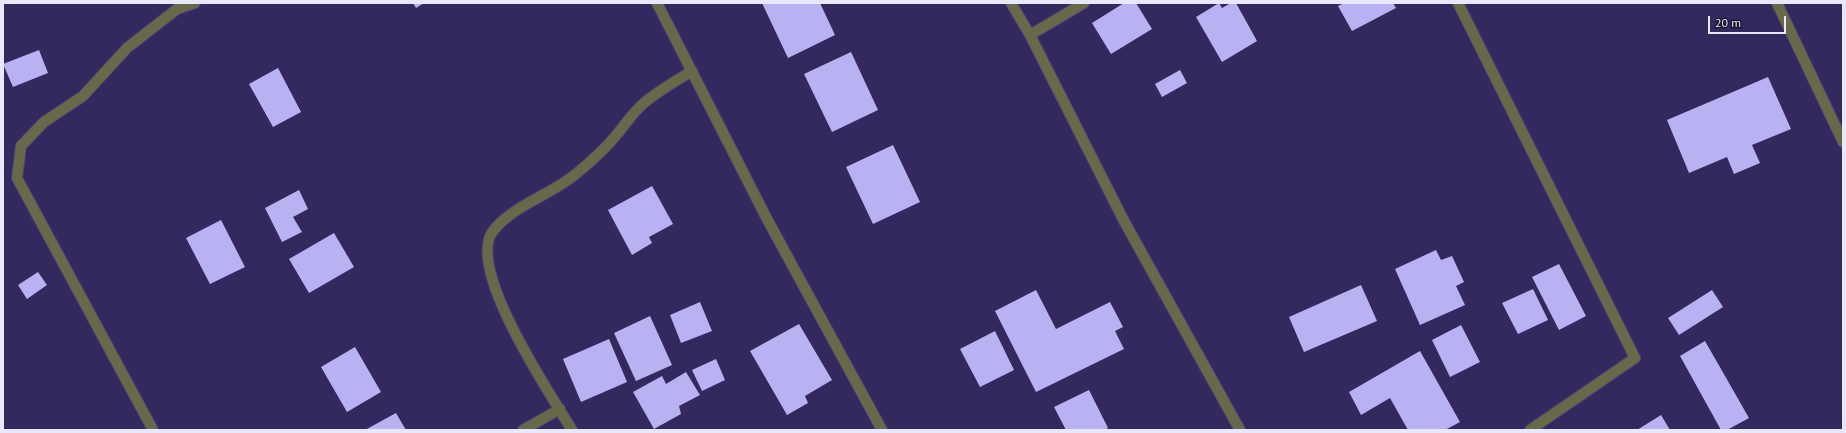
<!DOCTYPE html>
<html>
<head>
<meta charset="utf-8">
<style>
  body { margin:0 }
  #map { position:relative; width:1846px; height:433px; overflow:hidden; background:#34295f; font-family:"PT Sans",sans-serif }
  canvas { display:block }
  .frame { position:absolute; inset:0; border:4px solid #e9e7fc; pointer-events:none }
  .scale { position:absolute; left:1708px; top:16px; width:78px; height:18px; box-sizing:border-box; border:2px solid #e9e7fc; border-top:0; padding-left:5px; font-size:12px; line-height:14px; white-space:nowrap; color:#e9e7fc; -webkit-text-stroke:3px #1b172f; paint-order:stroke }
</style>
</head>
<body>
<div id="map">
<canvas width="1846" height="433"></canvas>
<div class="frame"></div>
<div class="scale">20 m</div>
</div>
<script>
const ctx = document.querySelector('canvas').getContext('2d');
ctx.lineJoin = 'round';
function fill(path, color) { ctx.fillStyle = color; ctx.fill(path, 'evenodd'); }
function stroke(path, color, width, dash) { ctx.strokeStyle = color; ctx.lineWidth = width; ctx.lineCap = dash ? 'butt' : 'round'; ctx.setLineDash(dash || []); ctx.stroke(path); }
fill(new Path2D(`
  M413,3H424L416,8Z
  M762,3H820L835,35L788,58Z
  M1124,3H1136L1152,29L1111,54L1092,23Z
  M1219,3L1222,8L1231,3H1236L1257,41L1222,62L1196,17Z
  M1344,3H1393L1396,8L1352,31L1338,6Z
  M39,50L48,73L13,87L3,64Z
  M851,52L878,110L832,132L804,74Z
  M278,68L301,112L273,127L249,84Z
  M1180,70L1187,83L1162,97L1155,84Z
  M1768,77L1791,129L1752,145L1760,163L1734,174L1727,157L1689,173L1667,120Z
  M893,145L920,202L873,224L846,167Z
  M652,186L673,224L649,237L652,243L632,255L608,210Z
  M299,190L308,209L293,217L302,232L282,242L265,208Z
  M221,220L245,267L210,284L186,238Z
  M334,233L354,267L309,293L289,259Z
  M1436,250L1441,260L1452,256L1464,282L1456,286L1465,305L1420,325L1395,269Z
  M1559,264L1586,316L1559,330L1532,277Z
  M38,272L47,285L27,299L18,285Z
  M1361,285L1377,321L1304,352L1289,317Z
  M1533,289L1548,320L1518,334L1502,303Z
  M1036,290L1056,329L1110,302L1123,327L1115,331L1124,349L1036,392L995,311Z
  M1712,290L1723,307L1679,335L1668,318Z
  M700,302L712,331L681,343L670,315Z
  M650,316L672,365L636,381L614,333Z
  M799,324L832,380L805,396L808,403L787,415L750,351Z
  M1461,325L1480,362L1450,377L1432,340Z
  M995,331L1014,370L980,387L960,349Z
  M609,339L627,382L581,402L563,359Z
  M1705,341L1749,418L1727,430H1721L1680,356Z
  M355,347L381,392L347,412L321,367Z
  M1420,351L1460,422L1445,430H1408L1390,398L1361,415L1349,392Z
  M716,359L725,380L702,391L692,370Z
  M686,372L700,395L679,406L681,414L654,429L633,392L662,376L666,384Z
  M1089,390L1108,428L1105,430H1066L1054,407Z
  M396,413L406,430H365Z
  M1661,415L1670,430H1637Z`), '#b9b2f2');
const street = new Path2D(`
  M657,3L767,219L882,430
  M1011,3L1030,35L1124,221L1240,430
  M1458,3L1635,358L1530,430
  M1777,3L1843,142
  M1030,35L1084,3
  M153,430L17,178L21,146L44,122L83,96L127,48L177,9L195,3
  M523,430L560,409
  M572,430C551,395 465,268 493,231C513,205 553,194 577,173C589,163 602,152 612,140C623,128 632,113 644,103C658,91 676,81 692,71`);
stroke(street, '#4d4475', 12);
stroke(street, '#686949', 10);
</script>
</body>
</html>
